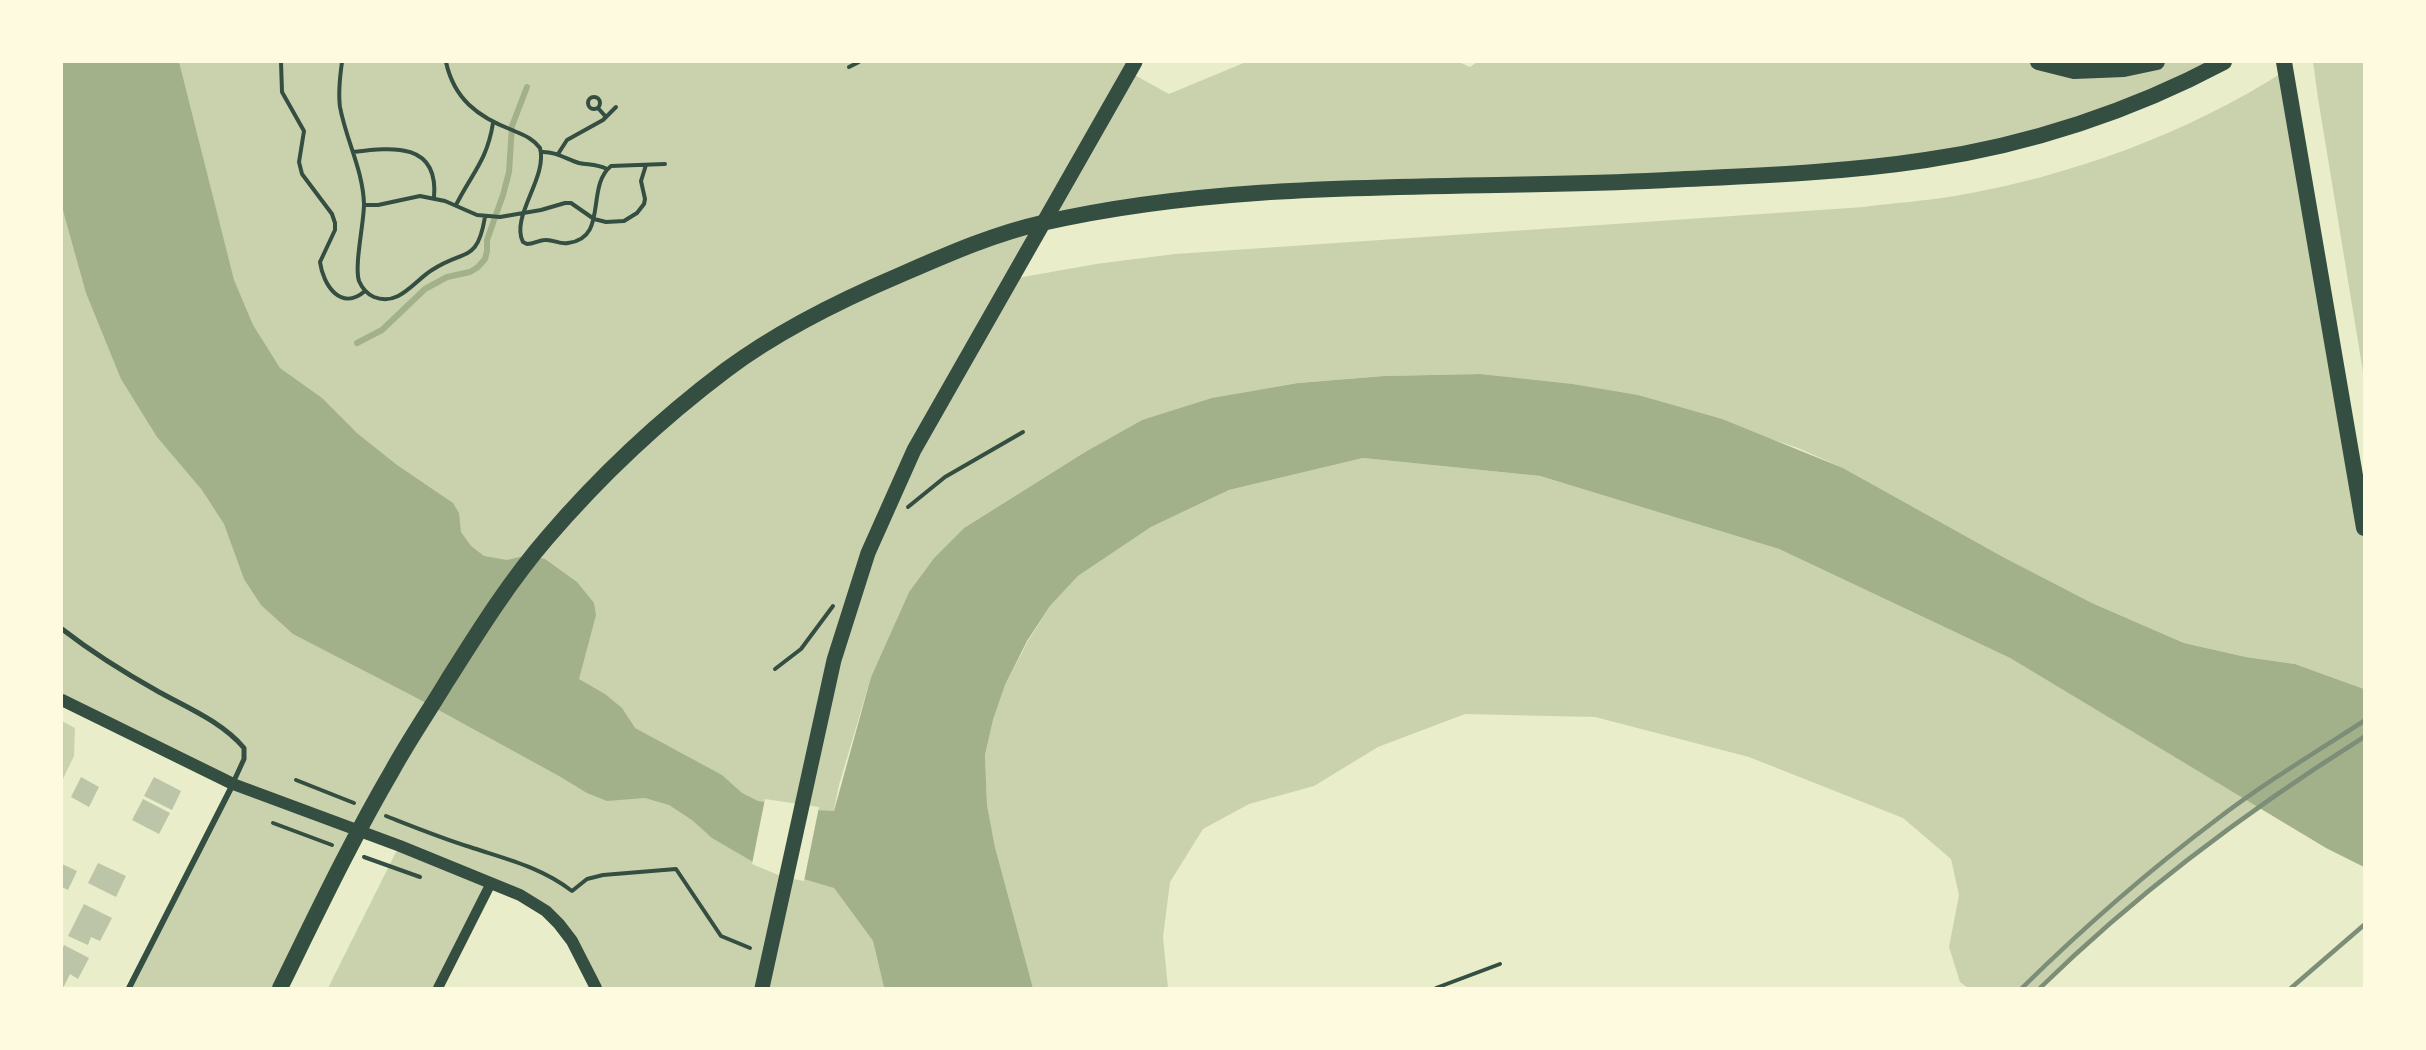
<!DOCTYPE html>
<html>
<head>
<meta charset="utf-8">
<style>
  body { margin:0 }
  #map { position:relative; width:2426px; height:1050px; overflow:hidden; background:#e9edc9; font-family:"Varela Round",sans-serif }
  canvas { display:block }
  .frame { position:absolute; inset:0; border:63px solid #fefae0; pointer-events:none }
</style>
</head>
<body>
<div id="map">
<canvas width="2426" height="1050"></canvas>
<div class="frame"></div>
</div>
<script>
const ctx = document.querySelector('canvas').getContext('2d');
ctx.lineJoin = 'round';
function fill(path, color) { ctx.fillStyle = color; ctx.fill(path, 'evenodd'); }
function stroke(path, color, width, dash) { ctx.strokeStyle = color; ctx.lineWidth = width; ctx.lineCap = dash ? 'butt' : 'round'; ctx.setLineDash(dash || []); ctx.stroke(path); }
fill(new Path2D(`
  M62,62H1135L1129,72L1169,94L1246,62H1459L1470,67L1477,62H2224L2175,88L1931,160L1305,191L1043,223L1012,279L1096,264L1175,254L1864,207C1894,203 1925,201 1955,196C2071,176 2186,134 2285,71L2364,528V689L2295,664L2246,657L2184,643L2092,603L2005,558L1843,468L1798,448L1638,395L1480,374L1384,376L1298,383L1241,393L1142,420L1085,452L964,528L934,558L909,592L871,677L839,785L827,845L834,888L873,941L884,988H596L559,924L492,883L438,988H328L399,846L359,831L280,988H129L233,784L62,700Z
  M2313,62H2364V378L2318,98Z
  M1363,458L1540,476L1779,549L2010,658L2260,808L2143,896L2041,988H1968L1960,982L1949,947L1959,895L1951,859L1903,818L1749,757L1595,717L1465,714L1378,747L1314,786L1249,804L1203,829L1170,882L1163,937L1168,988H1033L995,847L987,805L985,755L993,720L1005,685L1028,641L1050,606L1078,576L1151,527L1229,490Z
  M62,721L75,728L74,756L62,781Z`), '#cad2ad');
fill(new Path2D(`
  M62,62H179L234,280L253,325L280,368L322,398L358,434L397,465L453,503L459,513L461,532L471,546L484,556L507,560L528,555L545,559L577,582L594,603L596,615L579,679L605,694L622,708L635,728L722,775L742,793L758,801L814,810L834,811L871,677L909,592L934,558L964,528L1085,452L1142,420L1212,398L1298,383L1384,376L1480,374L1572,384L1638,395L1722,419L1843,468L2005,558L2092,603L2184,643L2246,657L2295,664L2364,689V867L2326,848L2010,658L1779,549L1540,476L1363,458L1229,490L1151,527L1078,576L1050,606L1027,641L1005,685L993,720L985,755L987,805L995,847L1033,988H884L873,941L834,888L760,866L712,838L692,820L669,805L645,798L607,801L587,793L559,776L413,696L293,634L261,605L244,579L224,524L202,490L157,437L121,379L86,293L62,207Z`), '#a3b18a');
fill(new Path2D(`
  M765,799L819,807L804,881L783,877L752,864Z`), '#e9edc9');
stroke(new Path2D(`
  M357,343L382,330L425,289L447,277L470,272L478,267L485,259L487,251V240L503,195L509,172L512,126L527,87`), '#a3b18a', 6);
fill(new Path2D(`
  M81,777L99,787L89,807L71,797Z
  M154,777L181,791L172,810L144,796Z
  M143,799L170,813L159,834L132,820Z
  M98,863L126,876L116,897L88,883Z
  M62,864L77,871L68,890L62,887Z
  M84,904L112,918L100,941L91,937L88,945L68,936Z
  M64,945L89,958L78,979L70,974L63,988L62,987V950Z`), '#bcc5a7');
stroke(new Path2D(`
  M281,62L282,92L304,131L299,162L302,174L332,214L335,223V230L320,262C323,285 341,312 365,291
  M342,62C340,76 338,92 340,107C346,140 363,170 364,204C364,223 354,266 359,281C362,288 367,294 374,297C399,307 414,281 432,270C465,248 477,264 485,217
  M446,62C454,99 478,117 512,130C523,135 533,138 540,148C548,177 510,217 523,242L527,244C534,244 539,240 545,240C553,239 560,245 568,243C609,238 585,187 611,166L665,164
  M849,67L859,62
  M588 103a6 6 0 1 1 12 0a6 6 0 1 1-12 0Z
  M598,108L606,117
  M353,152C393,147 439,142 434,198
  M541,152C555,151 566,159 579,163C589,165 597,164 607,169
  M558,154L567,140L603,120L616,107
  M364,205H378L420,196L445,201L477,215L500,217L541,210L565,203H571L594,219L606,222L624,221L637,213L644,204L645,199L641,181L646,165
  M456,205C472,173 487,161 493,123
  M908,507L945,477L1023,432
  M775,669L801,649L833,606
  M296,780L354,803
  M386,816C414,827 441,838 470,847C506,859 541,867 572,891L587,879L603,875L676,869L721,936L750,948
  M273,823L332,845
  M364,857L420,877
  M1436,988L1500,964`), '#344e41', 4);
stroke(new Path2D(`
  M62,629C93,653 125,673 159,692C188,708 222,722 244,748V759L233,783`), '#344e41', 5);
stroke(new Path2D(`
  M129,988L233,784`), '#344e41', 6);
stroke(new Path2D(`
  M438,988L491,883`), '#344e41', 10);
stroke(new Path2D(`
  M62,700L233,784L400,846L520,895L546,911L559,924L572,941L596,988`), '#344e41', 12);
stroke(new Path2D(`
  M762,988L834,660L868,553L914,450L1135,62`), '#344e41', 15);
stroke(new Path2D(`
  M2038,62L2074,71L2124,69L2157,62
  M2284,62L2364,528
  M280,988C316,915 351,841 392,771C409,740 429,711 447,681C478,632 509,582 547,538C600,476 661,419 726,370C777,332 841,300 900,275C946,255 993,234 1042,223C1238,178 1446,190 1647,181C1740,176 1834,174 1926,160C2029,145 2132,111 2224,62`), '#344e41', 16);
stroke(new Path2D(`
  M2022,988C2083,928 2147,872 2216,820C2263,784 2314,753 2364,721
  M2040,988C2139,891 2248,810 2364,737
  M2291,988L2364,925`), '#7c8e77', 4.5);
</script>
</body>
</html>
